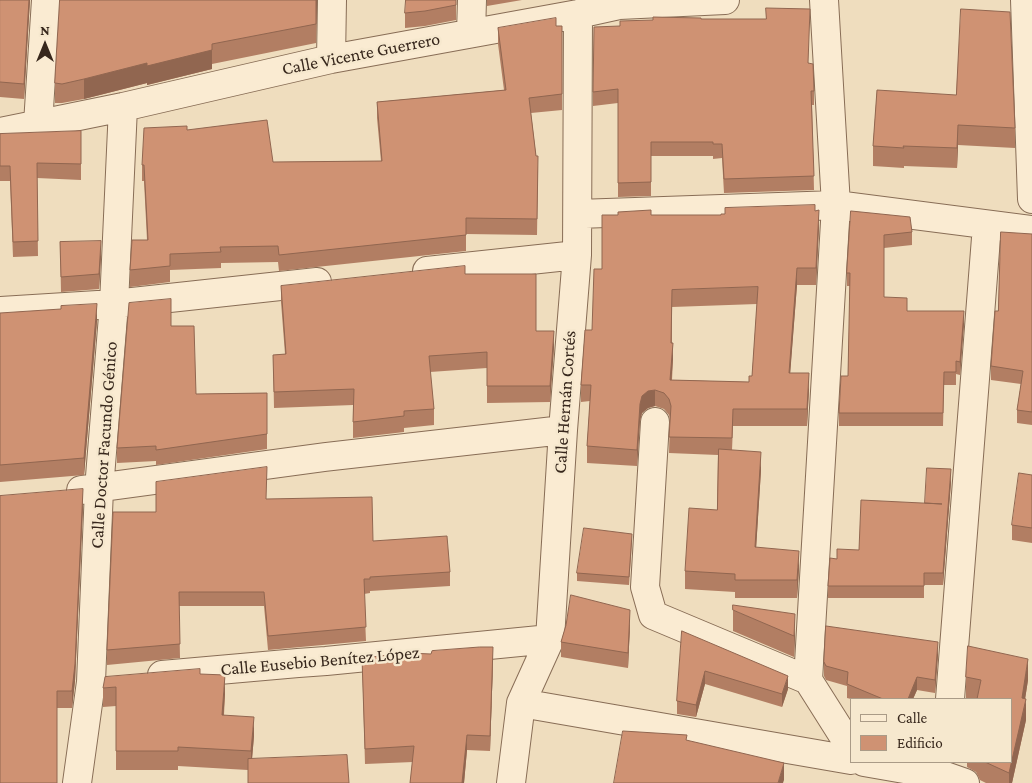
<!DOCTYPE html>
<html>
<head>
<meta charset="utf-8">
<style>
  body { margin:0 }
  #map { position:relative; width:1032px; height:783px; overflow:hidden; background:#efddbe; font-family:"Crimson Pro",serif }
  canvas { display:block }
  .legend { position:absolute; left:850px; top:698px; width:162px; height:65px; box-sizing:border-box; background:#f6e8ce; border:1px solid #aa9b87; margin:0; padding:6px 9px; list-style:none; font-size:15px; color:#37271c }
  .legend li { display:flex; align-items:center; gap:10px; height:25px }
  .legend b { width:25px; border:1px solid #aa9b87 }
  .north { position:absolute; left:20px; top:20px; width:50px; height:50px; -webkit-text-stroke:4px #f6e8ce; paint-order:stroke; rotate:0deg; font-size:14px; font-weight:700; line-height:20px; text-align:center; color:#37271c }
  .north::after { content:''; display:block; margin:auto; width:18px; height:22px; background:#37271c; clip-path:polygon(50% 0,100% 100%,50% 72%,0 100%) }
</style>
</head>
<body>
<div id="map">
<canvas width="1032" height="783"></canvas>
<ul class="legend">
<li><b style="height:6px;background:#faebd2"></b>Calle</li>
<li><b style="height:14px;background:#cf9273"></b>Edificio</li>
</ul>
<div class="north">N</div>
</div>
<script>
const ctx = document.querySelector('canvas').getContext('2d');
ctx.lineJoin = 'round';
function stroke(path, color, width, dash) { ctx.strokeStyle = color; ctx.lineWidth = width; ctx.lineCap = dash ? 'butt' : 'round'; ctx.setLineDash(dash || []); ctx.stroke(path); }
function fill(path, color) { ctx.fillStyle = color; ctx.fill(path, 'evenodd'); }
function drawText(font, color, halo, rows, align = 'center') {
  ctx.font = font + ' "Crimson Pro",serif'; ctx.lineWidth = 5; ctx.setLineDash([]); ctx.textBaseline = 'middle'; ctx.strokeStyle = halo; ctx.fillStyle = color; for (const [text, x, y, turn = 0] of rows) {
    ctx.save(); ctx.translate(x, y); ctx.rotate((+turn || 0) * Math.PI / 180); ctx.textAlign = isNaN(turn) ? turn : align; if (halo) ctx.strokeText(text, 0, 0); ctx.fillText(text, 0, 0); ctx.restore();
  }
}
const minor = new Path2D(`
  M1025,0L1032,199
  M471,33L472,0
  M331,59L332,0
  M38,124L46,0
  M0,132L123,107L331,59L578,14L619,5L725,0
  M578,214L836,205L1032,230
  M427,271L577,255
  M0,311L114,304L317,282
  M655,422L645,587L653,615L808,680L851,748
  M81,490L325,457L563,430
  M162,675L298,663L326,661L550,639
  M808,680L836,205L824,0
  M950,699L987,225
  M521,703L851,760
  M864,762L945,776L965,783
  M77,783L91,682L99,489L114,304L123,107
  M511,783L521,703L550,639L563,430L577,255L578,14`);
stroke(minor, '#886d56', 30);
stroke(minor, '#faebd2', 28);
fill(new Path2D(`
  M0,0H30L24,99L0,97Z
  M60,0H317L316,43L212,64V69L147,85V83L84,99L62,103H55V83Z
  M456,0V20L425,26L405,28V13Z
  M487,0H522L487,6Z
  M556,26H562V110L531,113L538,172L537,235L466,234V251L279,271L278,262L221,263V268L170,270V282L130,287V270L147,240L144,181H142V165L187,130L273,162L381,161L377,118V102L504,90L498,44V28Z
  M620,26L809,63L814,91V105H812L814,190L724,193L722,158L713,159V156H651V196L618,197V103L593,106V92Z
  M877,90L1015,128V148L958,145L957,168L904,166V168L873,166V146Z
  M81,131V180L37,178L38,256L13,257L10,181H0V134Z
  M815,211L819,227L816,285H797L790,373L809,389L807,426H733L732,450L761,470L756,548L799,569L797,598H735V592L685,589V571L717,510L718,455L669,453L670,419L669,415L664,409L655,406L648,408L642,413L640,421L637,466L587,463V446L590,401L581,402V385L592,330L602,269L651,215H721ZM757,304L752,376L749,382L672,380L673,359L672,343V307Z
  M851,211L912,232V245L884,248V297L907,311L964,324L960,375L956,374V385H944L943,426H839V413L848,376L850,286H847V273Z
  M1032,234V425L1017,423V410L1021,384L991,380V366L998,311Z
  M60,242L101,256L99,289L61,292Z
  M465,274L536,331L554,347L550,402L487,403V368L430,372L434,409V425L404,428V432L353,438V405L274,408L273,355L285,354L281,302V286Z
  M0,313L97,321L84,475L0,482Z
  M171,326L196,394L267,393V449L156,465V461L117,463V448Z
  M1032,475V543L1012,540V525Z
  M951,482L943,585H924V598H828V586L837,559L859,550L925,503Z
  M266,499L450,572V586L370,591V593L364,594L366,641L268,650L264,606H179L180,658L107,665V650L156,512Z
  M83,506L75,681L72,708H57L0,783Z
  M632,542L629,585L577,581V573Z
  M733,610L795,635L794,657L733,631Z
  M566,625H630L628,668L561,657V642Z
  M682,631L788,689L782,707L705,684L696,717L677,714V701Z
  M938,655L935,693L917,690L913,699H851L847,698V686L826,680L824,676V662Z
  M362,658L493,662L490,751L467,750L464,783H410L413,762L365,764Z
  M200,674L225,694L224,715L254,736L252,759L248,770L178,766V770H116V706L103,707V688Z
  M966,677L1028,680L1025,699L1026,720L1012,783H986L980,780L976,772L967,767V762H1011V699H971L966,698Z`), '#b27e63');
fill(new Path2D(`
  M29,0H30L24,99V84Z
  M316,0H317L316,43Z
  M212,50V69L147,85V83L84,99V79L147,63Z
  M958,125V145L957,168V148Z
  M819,210V227L816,285V268Z
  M101,241V256L99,289V274Z
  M797,268V285L789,389V373Z
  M97,304V321L84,475V458Z
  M964,311V324L960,375V362Z
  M554,331V347L550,402V386Z
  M673,343V359L670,397V380Z
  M809,373V389L807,426V409Z
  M655,390V406L648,408L642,413L640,421L637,466V450L640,404L642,396L648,391Z
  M761,452V470L755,566V547Z
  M951,469V482L943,585V573Z
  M83,489V506L75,681L72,708V691Z
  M799,551V569L797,598V580Z
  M630,610V625L628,668V653Z
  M795,614V635L794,657V636Z
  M938,642V655L935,693V680Z
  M493,647V662L490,751V736Z
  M1028,659V680L1022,719L1026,699V720L1012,783H1009V773Z
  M705,671V684L696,717V705Z
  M225,675V694L222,734V715Z
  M788,676V689L782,707V694Z
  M917,677V690L913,699H908Z
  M254,717V736L251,770V751Z
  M467,735V750L464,783H462Z
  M784,763V780L783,783H778Z`), '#916650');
const building = new Path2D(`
  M0,0H29L24,84L0,82Z
  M60,0H316V24L212,44V50L147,66V63L84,79L62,84L55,83Z
  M406,0H456V5L425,11L405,13Z
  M766,8L810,9L808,63L813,64L814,91H811L814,176L724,179L722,144H713V142H651V182L618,183V89L593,92L594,27L620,26V21L653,20V17L701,18V19H766Z
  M961,9L1010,12L1015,128L958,125L957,148L903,146L904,148L873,146L877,90L956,95Z
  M556,18V26H562V94L529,98L536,156H538L537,219L466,218V235L279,255L278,246L220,247L221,252L170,254V266L130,270L132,240H148L144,165H142L144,128L187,126V130L267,120L273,162L382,161L377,102L506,90L498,28Z
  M81,131V164L37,163L38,241L13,242L10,166H0V134Z
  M815,205V211L819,210L816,268H797L789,373H809L807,409H733L732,438L669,437L671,406L669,399L664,393L655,390L648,391L642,396L640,404L637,450L587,446L591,385H581L585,330H592L594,269H602V215H618V212L651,210V215H721V214H725V208ZM758,287L752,376H749V382L670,380L673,343H671L672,290Z
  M851,211L910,217L912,232L884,235V297L907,298V311H964L960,362L956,361V372H944L943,413H839L841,376H848L850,273H847Z
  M1001,232L1032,234V412L1017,410L1023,371L991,366L995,311H998Z
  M101,241L99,274L61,277L60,242Z
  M465,266V274H536V331H554L550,386H487V352L429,356L434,409L404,411V416L353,422L354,389L274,392L273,355L286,354L281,286Z
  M171,299V326H194L196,394L267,393V434L156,450V446L117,448L129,303Z
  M97,304L84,458L0,465V313L61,309V306Z
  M719,449L761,452L755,547L799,551L797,580H735V574L685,571L689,508L717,510Z
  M267,467L266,499L372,497L373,541L447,536L450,572L370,577V579H364L366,627L268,636L264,592H179L180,644L107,650L113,512H156V482Z
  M927,468L951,469L943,573H924V586H828L830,558L837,559V549L859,550L861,500L942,504L925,503Z
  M1019,473L1032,475V528L1012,525Z
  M83,489L75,664L72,691H57V783H0V496Z
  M584,528L632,534L629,577L577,573Z
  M571,595L630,610L628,653L561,642L566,625Z
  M733,605L795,614L794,636L733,610Z
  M826,626L938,642L935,680L917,677L908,699H883L847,684L848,672L826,666L824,662Z
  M682,631L788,676L782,694L705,671L696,705L677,701Z
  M968,646L1028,659L1022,698L1026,699L1009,773L985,762H1011V699H977L981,680L966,677Z
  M480,647H493L490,736L467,735L462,783H410L414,746L365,749L362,658L409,653L431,654L432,651Z
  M200,669V674L225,675L222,715L254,717L251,751L178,747V751H116V687L103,688L105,677Z
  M623,731L687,735L686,740L784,763L778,783H614Z
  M347,755L349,783H248V759Z`);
fill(building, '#cf9273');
stroke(building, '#916650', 1);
drawText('18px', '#37271c', '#f6e8ce', [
  ["Calle Vicente Guerrero",361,54,-11],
  ["Calle Hernán Cortés",565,402,-86],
  ["Calle Doctor Facundo Génico",104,445,-86],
  ["Calle Eusebio Benítez López",320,661,-5]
]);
</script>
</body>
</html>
